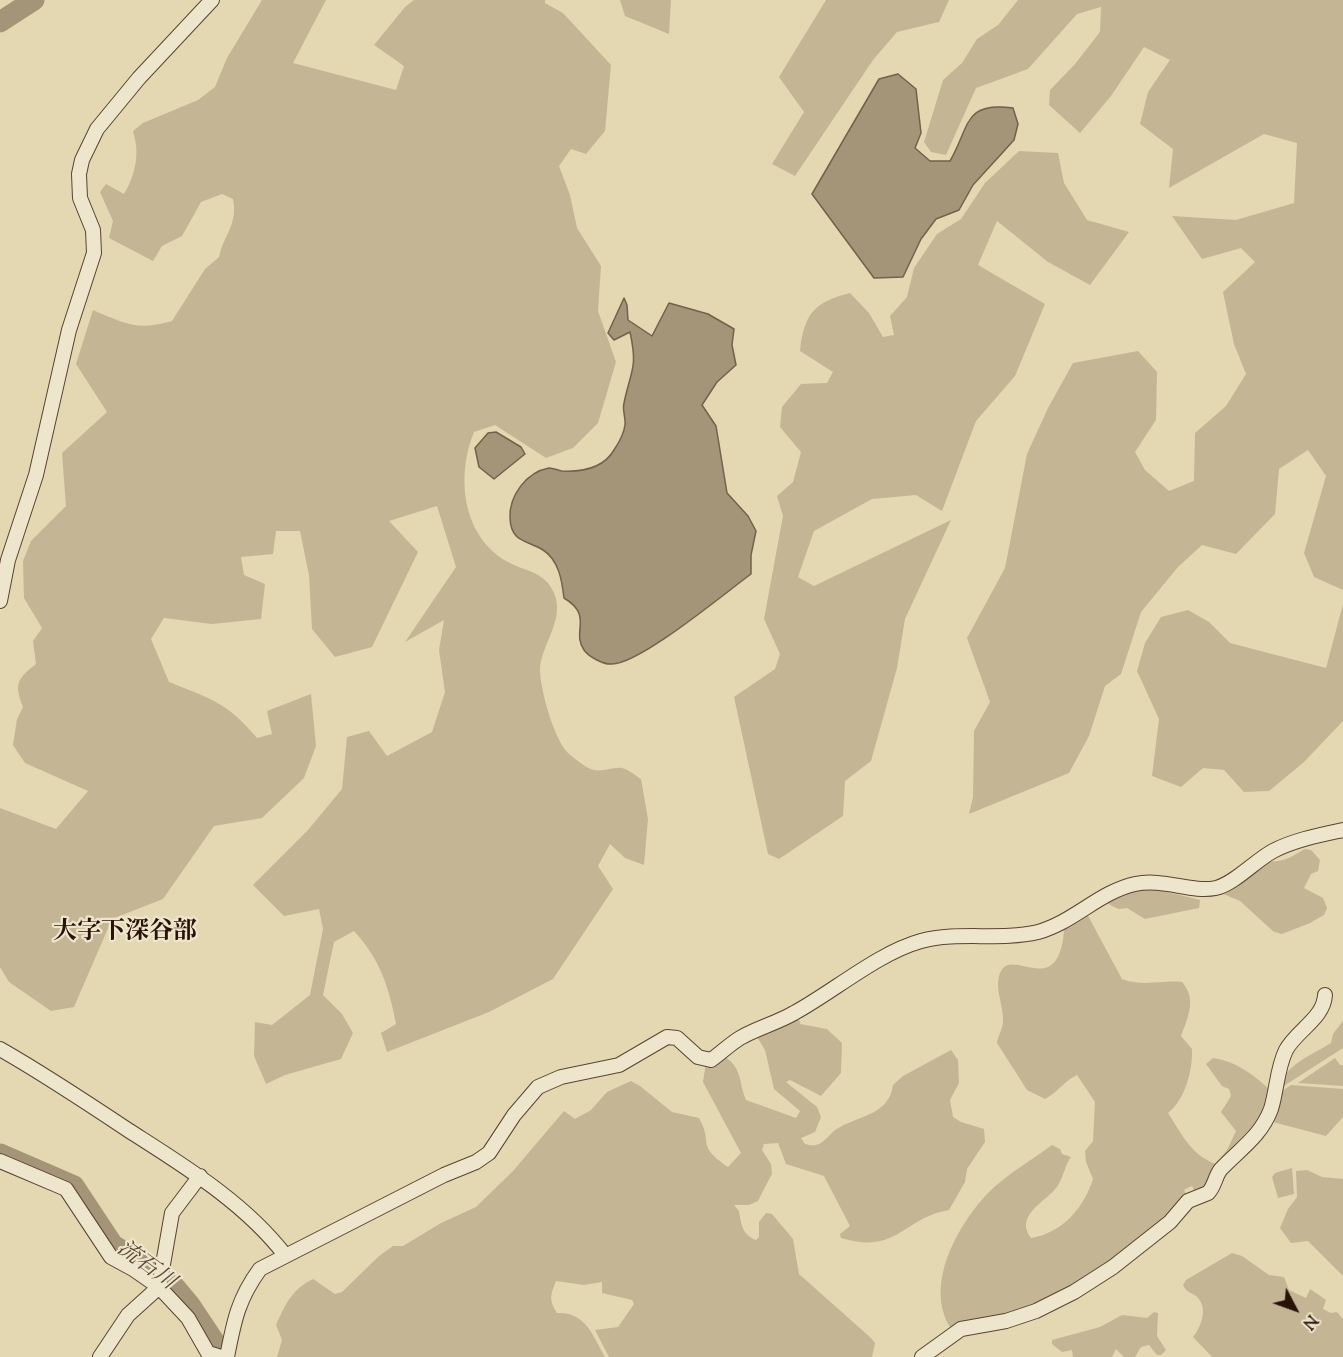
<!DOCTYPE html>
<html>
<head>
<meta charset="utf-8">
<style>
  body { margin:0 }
  #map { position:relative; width:1343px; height:1357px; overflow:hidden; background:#e3d8b1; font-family:"Sorts Mill Goudy",serif }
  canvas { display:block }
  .north { position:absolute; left:1265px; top:1279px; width:60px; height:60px; -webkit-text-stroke:4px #ede6cc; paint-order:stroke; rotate:131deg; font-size:16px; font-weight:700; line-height:24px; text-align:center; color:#2a1208 }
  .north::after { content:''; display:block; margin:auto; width:21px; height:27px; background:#2a1208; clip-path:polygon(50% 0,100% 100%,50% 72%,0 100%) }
</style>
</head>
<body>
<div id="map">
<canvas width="1343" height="1357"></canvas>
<div class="north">N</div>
</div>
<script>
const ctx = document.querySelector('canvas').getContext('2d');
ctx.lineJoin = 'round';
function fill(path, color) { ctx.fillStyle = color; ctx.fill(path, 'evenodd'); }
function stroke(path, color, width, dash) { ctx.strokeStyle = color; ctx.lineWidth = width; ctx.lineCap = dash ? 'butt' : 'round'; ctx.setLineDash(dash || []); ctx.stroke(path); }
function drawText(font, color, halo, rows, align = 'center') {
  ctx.font = font + ' "Sorts Mill Goudy","Noto Serif JP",serif'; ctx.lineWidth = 4.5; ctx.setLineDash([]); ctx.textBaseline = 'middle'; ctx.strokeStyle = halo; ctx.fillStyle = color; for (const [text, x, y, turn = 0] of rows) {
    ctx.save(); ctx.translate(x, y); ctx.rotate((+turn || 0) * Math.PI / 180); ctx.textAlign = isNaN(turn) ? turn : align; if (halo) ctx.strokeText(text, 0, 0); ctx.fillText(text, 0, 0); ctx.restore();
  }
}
fill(new Path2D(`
  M262,0H326L293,63L396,90L404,66L374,45L405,7L414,0H545V3L563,13L611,65L605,131L586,154L571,149L559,166L570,195L577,228L601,266L598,311L616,362L598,423L573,448L546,458L495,425L474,432C456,476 462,535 506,561C523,571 545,571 554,593C565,619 543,642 540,667C539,686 554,740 568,753C574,758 587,769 594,770C603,772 613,767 622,768C628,769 636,776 641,779L648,819L644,865L625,858L610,844L598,866L613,889L553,979L489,1012L387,1052L381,1033L396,1024C389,987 380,959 354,931L334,942L323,995L342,1014L353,1033L341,1059L285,1075L266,1084L254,1056L255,1022L272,1025L310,995L323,929L319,909L284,916L253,885L308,830L342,789L347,737L369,731L387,756L432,732L445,692L439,650L444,620L405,642L456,567L437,506L389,521L418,552L372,647L335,657L312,629L309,575L300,531H276L273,554L241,557L244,575L265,584L261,619L212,624L164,618L151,639L169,682C211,699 227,702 257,738L272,734L267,711L311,694L316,746L304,778L262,818L214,826L163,899L112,919L74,1007L51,1011L9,982L0,967V808L56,829L88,791L25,763L13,745L17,719L23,707C14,684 17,679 36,664L33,641L42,628L24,598L23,561L31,541L66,506L62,453L107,412L76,364L93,310C126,324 137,331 172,321L205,269L219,257C224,234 238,225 233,199L222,194L201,202L182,236L162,246L153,261L109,238L113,221L100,192L106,184L124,194C136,174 140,153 133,131L143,123L198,100L215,87L227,58Z
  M620,0H671L669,34L625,16Z
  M826,0H949L939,22L897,32L873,60L795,176L772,164L804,112L779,77Z
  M1018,0H1343V590L1314,577L1304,553L1326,476L1308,450L1279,469L1275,514L1236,554L1202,545L1178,567L1141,612L1121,674L1105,686L1089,736L1069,773L969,814L973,797L974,731L990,702L967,638L1005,568L1027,454L1048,408L1073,363L1138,351L1157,372L1156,420L1135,452L1145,470L1169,491L1194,481L1195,433L1226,406L1246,374L1234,344L1223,292L1255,262L1241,248L1202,259L1172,216L1236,220L1294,203L1297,143L1264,134L1169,188L1173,149L1140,124L1148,92L1170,60L1144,47L1111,96L1080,133L1049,105L1050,90L1075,64L1100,32L1101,7L1077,14L1028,69L976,88L946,155L931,152L924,142L943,80L962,63L977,39L998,25Z
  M1019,151L1058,153L1064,183L1087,220L1129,232L1090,285L1048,262L997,221L978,265L1045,304L1015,376L976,421L942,511L916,495L872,499L814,531L798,577L814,586L951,520L905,619L897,668L871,761L845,781L843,816L779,859L768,854L734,697L775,669L780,654L764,619L783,516L777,496L793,482L801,452L780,427L782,407L801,384L827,383L833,372L800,351C804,314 814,302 850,293L869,313L883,337L894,335L890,316L907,297L914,268L937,234L961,219L985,183Z
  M1343,604V721L1304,762L1269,791L1244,792L1224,770L1203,768L1181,787L1152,776L1159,719L1137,671L1145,643L1161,617L1188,610L1209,622L1230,643L1326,668Z
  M1305,849L1311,850L1320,860L1318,871L1311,874L1304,888L1323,898L1327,908L1324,915L1310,923L1282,934L1274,932L1240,901L1221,893C1234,855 1252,866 1283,860C1291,858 1297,853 1305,849Z
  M1147,887L1200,900L1199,908L1145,919L1127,908L1118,909L1101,900Z
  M1086,912L1122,979C1142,987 1162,980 1182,982C1197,999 1188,1017 1181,1036L1192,1049C1193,1070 1185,1100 1168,1113C1182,1135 1191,1154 1215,1164L1227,1150L1236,1131L1221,1112L1231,1096L1229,1089L1222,1086L1206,1064L1213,1058C1236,1061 1256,1076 1272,1092L1269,1106L1211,1186L1196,1195L1192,1186L1184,1190L1188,1198L1130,1249L1036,1309L952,1330C922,1287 958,1224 989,1192C1007,1174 1032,1160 1052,1145L1060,1149L1062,1154L1071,1157C1064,1166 1064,1178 1056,1188C1045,1202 1014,1216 1031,1238C1063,1233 1084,1207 1093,1179L1086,1162L1085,1151L1093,1141L1095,1102L1077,1075C1064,1081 1058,1092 1045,1099L1027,1090L997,1043C998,1036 1003,1028 1003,1021C1004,1006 993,986 1001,971C1014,948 1058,1000 1064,931L1061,927Z
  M799,1016L800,1024L827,1029L842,1043L841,1073L821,1096L790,1080L786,1082L817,1107L821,1117L815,1132L801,1138L805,1144C824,1150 826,1134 840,1127C862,1115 889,1114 893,1085L903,1076L951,1050L958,1060L959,1083L950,1100L953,1117L961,1122L984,1129L985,1142L967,1169L965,1182L949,1210C902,1218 898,1255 841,1238L840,1234L850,1226L824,1176L786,1164L778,1143L764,1144L762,1150L771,1164L772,1174L765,1187L758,1201L749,1205H734L739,1211C741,1223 742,1235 756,1240L759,1237V1222L766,1213L772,1214L793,1239L799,1274L871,1338L875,1343L872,1357H609L595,1330L618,1327L634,1304L632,1300L602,1293V1282L584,1285L556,1281C550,1295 549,1301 557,1313C586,1312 593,1336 605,1357H277L282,1340L276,1325C285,1305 292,1289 313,1279L335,1294L342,1292L379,1256L393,1246H403L441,1223L476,1207L513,1171L564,1111L575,1119L591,1110L607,1092L631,1081L640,1086L672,1112L699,1118C714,1145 695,1144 728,1167L741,1153L703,1082L706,1063L721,1055C743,1066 738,1081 746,1100L796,1118L800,1111L774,1089L765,1050L756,1035Z
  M1343,1021V1048L1279,1089C1282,1066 1314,1054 1331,1043L1333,1034Z
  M1335,1058L1340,1065H1343V1086L1298,1083Z
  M1291,1085L1343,1089V1117L1326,1136L1273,1122L1270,1119L1278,1094Z
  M1292,1168L1294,1194L1278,1198L1272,1177L1275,1173Z
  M1307,1170L1322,1177L1343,1179V1276L1308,1241L1291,1243L1280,1228L1288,1209L1297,1197L1296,1171Z
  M1232,1253L1242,1256L1269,1275L1284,1277L1289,1290L1306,1298L1310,1289L1326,1300L1323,1309L1331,1313L1337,1312L1343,1319V1357H1212L1193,1337C1201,1327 1208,1309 1198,1298C1193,1292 1187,1294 1183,1285L1186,1280Z
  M1154,1312L1158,1313L1157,1336L1166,1350L1161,1355H1157L1149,1345L1141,1347L1135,1357H1124L1116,1349L1112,1357H1073L1072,1350L1062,1352L1052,1344V1340L1100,1327L1122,1315L1147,1318Z`), '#c4b694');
const water = new Path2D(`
  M898,74L916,89L921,133L915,148L930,161H950C970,127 963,101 1013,108L1018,124L1014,140L973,185L959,210L936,219L921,239L903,277L874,278L812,194L879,79Z
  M624,298L627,305L628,320L652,336L669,303L708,314L734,329L732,345L736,365L717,382L702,405L716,426L727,493L748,516L756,531L751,555V574C725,593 640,664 612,664C604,665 589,657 584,650C571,631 594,616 564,598C562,581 559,560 543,550C527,540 511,543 510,518C509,495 527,472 549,468C553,468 557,470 562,471C582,472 603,469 614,450C618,444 624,433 625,425C626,418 622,410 624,403C631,369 638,369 630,332L614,340L608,333Z
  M496,432L521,447L525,454L494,479L479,467L475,448L488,433Z`);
fill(water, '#a49578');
stroke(water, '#73614b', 1.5);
stroke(new Path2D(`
  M0,22L34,0
  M0,1154L74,1186L113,1245L169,1280L190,1305L216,1344L215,1357`), '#a49578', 21);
const minor = new Path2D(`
  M0,601L8,560L36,475L69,330L94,253L93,230L80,198L79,174L82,160L97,129L139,78L212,0
  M0,1049C44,1074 86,1102 128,1130C184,1166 244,1202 285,1255
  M0,1161L66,1189L111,1257L133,1269L159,1287L188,1318L208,1353L221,1357
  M100,1357L128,1315L159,1287L172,1213L200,1176
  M227,1357C234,1321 238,1299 260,1269L444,1175L476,1162L489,1153L514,1115L538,1087L561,1077L619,1065L667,1037L677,1038L698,1057L711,1060C721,1053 730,1044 740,1038C757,1028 777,1023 794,1013C833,992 878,953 921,941C959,931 999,941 1038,932C1074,922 1099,892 1135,884C1164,878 1191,893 1216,888C1234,884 1256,860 1273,851C1294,840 1320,835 1343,830
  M922,1357L961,1329L1006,1321L1036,1311L1074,1292L1113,1267L1170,1222L1188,1201L1208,1193C1215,1186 1215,1176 1221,1169C1240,1149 1261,1136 1271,1109C1277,1090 1277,1068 1286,1050C1296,1031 1324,1018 1325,995`);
stroke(minor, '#584432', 16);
stroke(minor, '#ede6cc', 14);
drawText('italic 22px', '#5b4635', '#ede6cc', [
  ["流石川",145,1267,36]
]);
drawText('bold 24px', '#2a1208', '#ede6cc', [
  ["大字下深谷部",125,934]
]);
</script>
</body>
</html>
